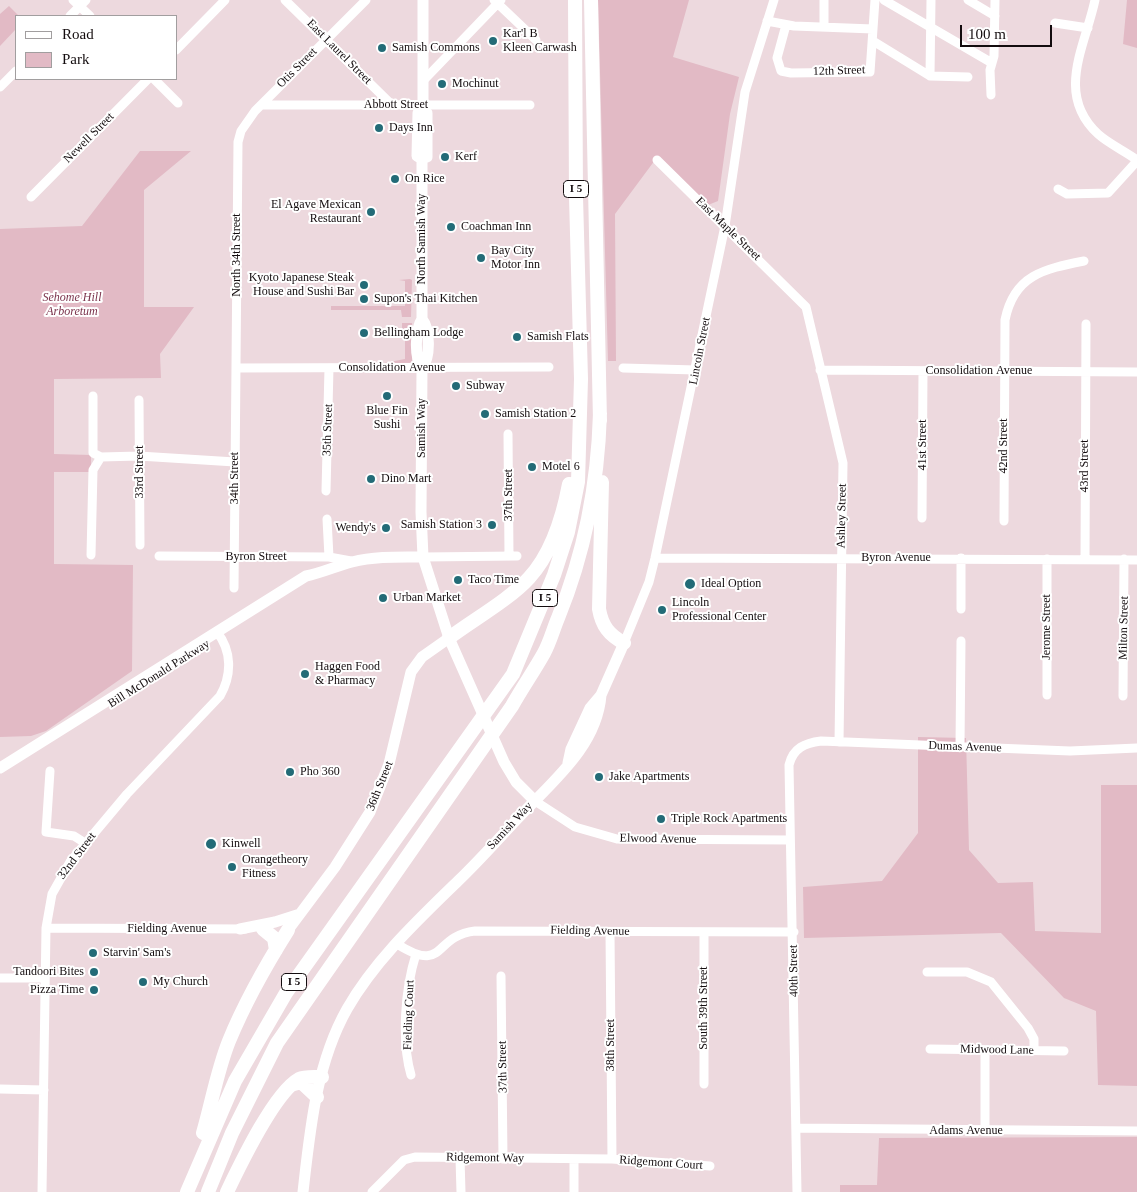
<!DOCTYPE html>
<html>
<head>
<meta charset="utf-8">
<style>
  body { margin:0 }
  #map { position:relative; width:1137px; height:1192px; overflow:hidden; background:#edd9de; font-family:"Times New Roman",serif }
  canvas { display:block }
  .legend { position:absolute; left:15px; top:15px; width:162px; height:65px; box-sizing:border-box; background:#fff; border:1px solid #a19e9f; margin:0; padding:6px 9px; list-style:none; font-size:15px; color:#130c0e }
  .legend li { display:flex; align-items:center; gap:10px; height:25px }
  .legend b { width:25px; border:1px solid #a19e9f }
  .scale { position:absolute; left:960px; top:25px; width:92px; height:22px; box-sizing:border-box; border:2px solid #130c0e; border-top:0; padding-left:6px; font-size:15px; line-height:18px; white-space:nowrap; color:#130c0e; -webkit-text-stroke:4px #fff; paint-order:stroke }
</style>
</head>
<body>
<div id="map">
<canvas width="1137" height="1192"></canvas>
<ul class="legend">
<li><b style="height:6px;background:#fff"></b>Road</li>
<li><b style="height:14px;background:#e2bac5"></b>Park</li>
</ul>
<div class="scale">100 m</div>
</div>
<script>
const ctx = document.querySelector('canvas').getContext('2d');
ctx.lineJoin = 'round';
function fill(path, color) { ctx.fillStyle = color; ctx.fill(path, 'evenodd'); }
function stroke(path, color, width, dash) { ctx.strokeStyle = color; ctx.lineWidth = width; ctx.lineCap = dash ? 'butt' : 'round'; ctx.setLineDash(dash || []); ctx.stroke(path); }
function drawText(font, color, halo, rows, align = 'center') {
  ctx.font = font + ' "Times New Roman",serif'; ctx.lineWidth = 4; ctx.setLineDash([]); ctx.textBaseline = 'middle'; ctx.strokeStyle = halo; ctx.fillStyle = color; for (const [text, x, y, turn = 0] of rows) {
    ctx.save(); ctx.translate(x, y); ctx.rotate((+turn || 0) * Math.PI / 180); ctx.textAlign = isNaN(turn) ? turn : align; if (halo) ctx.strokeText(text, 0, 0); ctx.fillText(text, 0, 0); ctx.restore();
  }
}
fill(new Path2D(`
  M598,0H689L673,57L739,77L730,114L718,201L708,205L658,156L615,214L616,361H608Z
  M1127,0H1137V48L1123,44Z
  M9,6L19,16H16V29L0,46V14Z
  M140,151H191L144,190V307H194L160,354L161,378L54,379V454L91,455V472H54V564L133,565L132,671L46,731L31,736L0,737V229L82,226Z
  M410,279L412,280L411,317H402L401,310H331V306H405V281L399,280Z
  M402,323H412V363H384L405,359V336H402Z
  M918,737L966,738L969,850L998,883L1033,882L1035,931L1101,933V785H1137V1086L1098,1085L1096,1011L1064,998L1001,933L804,938L803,887L882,881L918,833Z
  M1137,1137V1192H840V1185H877L879,1138Z`), '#e2bac5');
stroke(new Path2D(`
  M73,0L90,16
  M285,0L392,105
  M494,0L536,40
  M884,0L992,63
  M968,0L995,16
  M1095,0C1085,47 1055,94 1098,134C1109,144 1125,151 1137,160
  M70,16L86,0
  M767,21L794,26L873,29
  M1055,23L1088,28
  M786,25L777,58L781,71L791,73L870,72L875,0
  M824,27V0
  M873,41L930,76L968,77
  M176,50L225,0
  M930,76L931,0
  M154,79L178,103
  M423,81L501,0
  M0,87L16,71
  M991,95L990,70L994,56L995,0
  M261,105H530
  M657,160L806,307L843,463L839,742
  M1058,189L1067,194L1108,193L1137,161
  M31,197L148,79
  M236,368L549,367
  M623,368L696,370
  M820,370L1137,372
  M93,396V453L101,457L139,456L235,462
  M139,400L140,545
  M508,434L509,556
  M326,491L329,368
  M922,518L923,371
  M327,519L329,557
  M1004,521L1005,320C1014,275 1044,269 1084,261
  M91,555L93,470L101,457
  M159,556L329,557L351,561
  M423,557L517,556
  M655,558L1137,560
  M961,558V609
  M1085,559L1086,324
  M234,588L238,142L241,131L255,111L366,0
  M624,643L649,582L655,558L725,226L745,92L774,0
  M1047,695V559
  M1123,696L1124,559
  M960,746L961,641
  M50,771L46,832L74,836L85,843
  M535,801L575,827L617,839L790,840
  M46,928L245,929
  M610,932L612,1159
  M704,932V1084
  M397,944C446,975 432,936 475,931L794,932
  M927,972H967L991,982L1028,1028L1034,1039V1050
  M501,976L503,1159
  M0,978H45
  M930,1049L1064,1051
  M985,1050V1131
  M411,1075C401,1040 405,989 416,954
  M0,1089L44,1090
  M796,1128L1137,1131
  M460,1158L461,1192
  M574,1159V1192
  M42,1192L46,928L52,894L70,862L127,794L220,696C232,675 232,651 217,632
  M372,1192L404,1160L415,1157L612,1159L710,1166
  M797,1192L789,765C793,748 805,743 821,741L1070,751L1137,748`), '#fff', 9);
stroke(new Path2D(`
  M422,159V319C415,330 414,358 422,368
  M422,159L427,157V113L423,108V0
  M422,159L417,156L418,113L423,108
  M422,319C430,329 431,357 422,368
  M422,368L421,512L423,557L449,638L504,762L516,782L535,801
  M568,763L571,749L590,708L601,695L624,643
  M0,768L306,576C322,573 336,566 352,562C375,556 399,557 423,557
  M240,929L275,922L300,914
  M288,930L335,867L370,812L389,764L411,672L422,657L449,638
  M303,1192C310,1130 316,1064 347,1009C375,960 418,920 458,881C480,860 500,837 521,815C553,781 597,746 601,695`), '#fff', 11);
stroke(new Path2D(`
  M591,0L600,421
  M602,482L599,609C602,626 609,635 624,643
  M449,638C473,620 510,599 529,578C551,554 563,516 569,484
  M263,929L274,938L276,950
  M294,1084L301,1082L317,1097
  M203,1133C212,1102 217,1071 229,1041C245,1002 266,965 288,930
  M187,1192L235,1081L286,993L513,674L554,575L568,532L578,482L581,379L576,197L575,0
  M208,1192L232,1133L277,1043L512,706C522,688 534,671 544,653C550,642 553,630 558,618C585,552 598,483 600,413
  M227,1192C240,1165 274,1093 299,1079C305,1076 315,1077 322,1077`), '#fff', 14);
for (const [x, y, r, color] of [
  [493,41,5,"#236b77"],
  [382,48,5,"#236b77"],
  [442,84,5,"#236b77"],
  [379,128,5,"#236b77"],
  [445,157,5,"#236b77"],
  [395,179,5,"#236b77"],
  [371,212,5,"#236b77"],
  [451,227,5,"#236b77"],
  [481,258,5,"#236b77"],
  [364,285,5,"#236b77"],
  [364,299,5,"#236b77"],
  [364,333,5,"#236b77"],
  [517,337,5,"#236b77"],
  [456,386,5,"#236b77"],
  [387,396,5,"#236b77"],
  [485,414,5,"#236b77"],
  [532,467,5,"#236b77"],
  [371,479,5,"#236b77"],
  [492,525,5,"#236b77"],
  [386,528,5,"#236b77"],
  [458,580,5,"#236b77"],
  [690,584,6,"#236b77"],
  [383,598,5,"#236b77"],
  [662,610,5,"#236b77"],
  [305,674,5,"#236b77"],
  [290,772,5,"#236b77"],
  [599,777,5,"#236b77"],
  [661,819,5,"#236b77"],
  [211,844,6,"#236b77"],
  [232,867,5,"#236b77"],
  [93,953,5,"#236b77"],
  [94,972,5,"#236b77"],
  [143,982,5,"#236b77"],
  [94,990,5,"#236b77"]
]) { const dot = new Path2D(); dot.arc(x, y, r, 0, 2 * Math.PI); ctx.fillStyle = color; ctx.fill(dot); stroke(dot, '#fff', 2); }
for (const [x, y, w] of [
  [576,189,25],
  [545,598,25],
  [294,982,25]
]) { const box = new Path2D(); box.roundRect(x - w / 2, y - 8.5, w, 17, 4); ctx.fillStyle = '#fff'; ctx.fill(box); stroke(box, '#130c0e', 1); }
drawText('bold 11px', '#130c0e', null, [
  ["I 5",576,189],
  ["I 5",545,598],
  ["I 5",294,982]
]);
drawText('12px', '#130c0e', '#fff', [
  ["Kar'l B",503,34],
  ["Kleen Carwash",503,48],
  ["Samish Commons",392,48],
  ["Mochinut",452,84],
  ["Days Inn",389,128],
  ["Kerf",455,157],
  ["On Rice",405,179],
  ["El Agave Mexican",361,205,"right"],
  ["Restaurant",361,219,"right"],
  ["Coachman Inn",461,227],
  ["Bay City",491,251],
  ["Motor Inn",491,265],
  ["Kyoto Japanese Steak",354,278,"right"],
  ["House and Sushi Bar",354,292,"right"],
  ["Supon's Thai Kitchen",374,299],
  ["Bellingham Lodge",374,333],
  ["Samish Flats",527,337],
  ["Subway",466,386],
  ["Blue Fin",387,411,"center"],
  ["Sushi",387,425,"center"],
  ["Samish Station 2",495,414],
  ["Motel 6",542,467],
  ["Dino Mart",381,479],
  ["Samish Station 3",482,525,"right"],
  ["Wendy's",376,528,"right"],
  ["Taco Time",468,580],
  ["Ideal Option",701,584],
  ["Urban Market",393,598],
  ["Lincoln",672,603],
  ["Professional Center",672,617],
  ["Haggen Food",315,667],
  ["& Pharmacy",315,681],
  ["Pho 360",300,772],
  ["Jake Apartments",609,777],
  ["Triple Rock Apartments",671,819],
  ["Kinwell",222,844],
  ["Orangetheory",242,860],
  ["Fitness",242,874],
  ["Starvin' Sam's",103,953],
  ["Tandoori Bites",84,972,"right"],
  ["My Church",153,982],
  ["Pizza Time",84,990,"right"]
], 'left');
drawText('12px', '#130c0e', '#fff', [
  ["East Laurel Street",339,52,45],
  ["Otis Street",297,68,-45],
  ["12th Street",839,71,-2],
  ["Abbott Street",396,105],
  ["Newell Street",89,138,-45],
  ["East Maple Street",728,229,44],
  ["North Samish Way",422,239,-90],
  ["North 34th Street",237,255,-90],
  ["Lincoln Street",700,351,-79],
  ["Consolidation Avenue",392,368],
  ["Consolidation Avenue",979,371],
  ["Samish Way",422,428,-90],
  ["35th Street",328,430,-88],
  ["41st Street",923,445,-90],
  ["42nd Street",1004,446,-90],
  ["43rd Street",1085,466,-90],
  ["33rd Street",140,472,-90],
  ["34th Street",235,478,-90],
  ["37th Street",509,495,-90],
  ["Ashley Street",842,516,-89],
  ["Byron Street",256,557],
  ["Byron Avenue",896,558],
  ["Jerome Street",1047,627,-90],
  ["Milton Street",1124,628,-89],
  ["Bill McDonald Parkway",159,674,-32],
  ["Dumas Avenue",965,747,2],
  ["36th Street",380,786,-68],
  ["Samish Way",510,826,-47],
  ["Elwood Avenue",658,839,1],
  ["32nd Street",77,856,-53],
  ["Fielding Avenue",167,929],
  ["Fielding Avenue",590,931,1],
  ["40th Street",794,971,-91],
  ["South 39th Street",704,1008,-90],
  ["Fielding Court",409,1015,-88],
  ["38th Street",611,1045,-90],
  ["Midwood Lane",997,1050,1],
  ["37th Street",503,1067,-91],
  ["Adams Avenue",966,1131],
  ["Ridgemont Way",485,1158,1],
  ["Ridgemont Court",661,1163,4]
]);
drawText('italic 12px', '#7b334c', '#fff', [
  ["Sehome Hill",72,298],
  ["Arboretum",72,312]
]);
</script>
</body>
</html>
